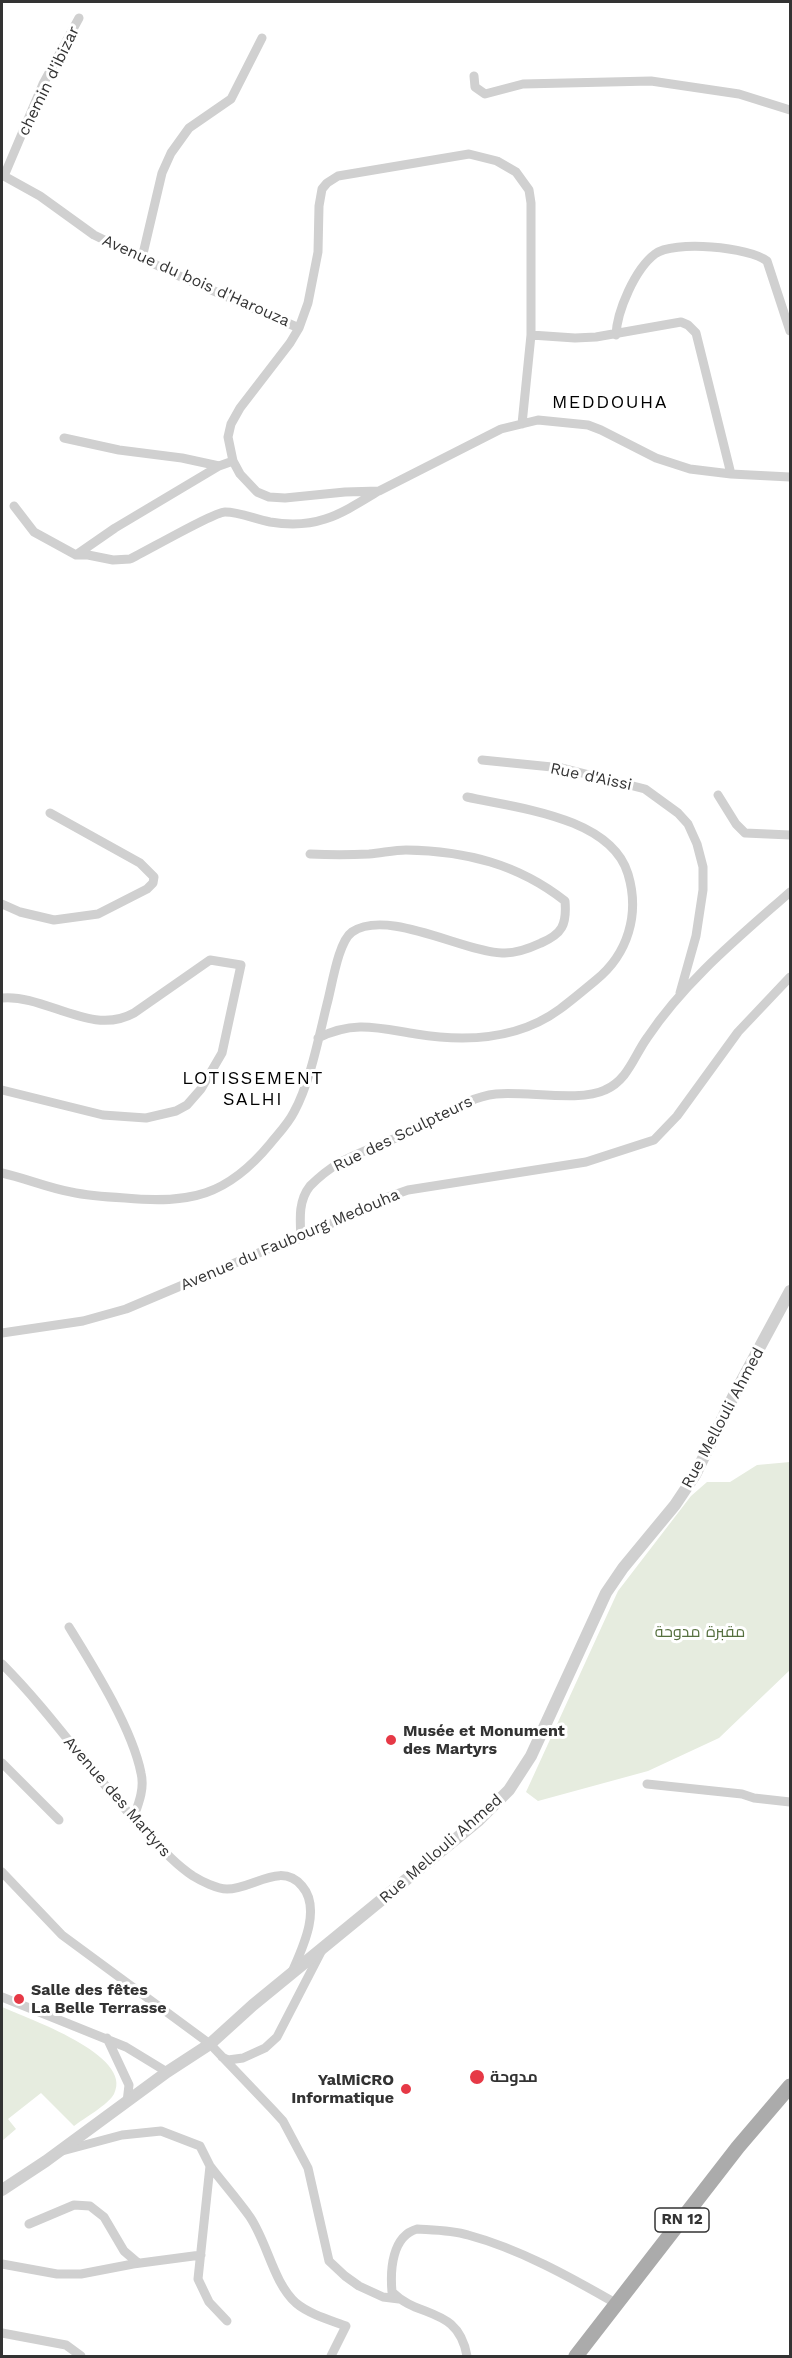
<!DOCTYPE html>
<html>
<head>
<meta charset="utf-8">
<style>
  body { margin:0 }
  #map { position:relative; width:792px; height:2358px; overflow:hidden; background:#fff; font-family:"Work Sans",sans-serif }
  canvas { display:block }
  .frame { position:absolute; inset:0; border:3px solid #333; pointer-events:none }
</style>
</head>
<body>
<div id="map">
<canvas width="792" height="2358"></canvas>
<div class="frame"></div>
</div>
<script>
const ctx = document.querySelector('canvas').getContext('2d');
ctx.lineJoin = 'round';
function fill(path, color) { ctx.fillStyle = color; ctx.fill(path, 'evenodd'); }
function stroke(path, color, width, dash) { ctx.strokeStyle = color; ctx.lineWidth = width; ctx.lineCap = dash ? 'butt' : 'round'; ctx.setLineDash(dash || []); ctx.stroke(path); }
function drawText(font, color, halo, rows, align = 'center') {
  ctx.font = font + ' "Work Sans",Cairo,sans-serif'; ctx.lineWidth = 6; ctx.setLineDash([]); ctx.textBaseline = 'middle'; ctx.strokeStyle = halo; ctx.fillStyle = color; for (const [text, x, y, turn = 0] of rows) {
    ctx.save(); ctx.translate(x, y); ctx.rotate((+turn || 0) * Math.PI / 180); ctx.textAlign = isNaN(turn) ? turn : align; if (halo) ctx.strokeText(text, 0, 0); ctx.fillText(text, 0, 0); ctx.restore();
  }
}
fill(new Path2D(`
  M790,1462V1670L719,1738L648,1771L538,1801L526,1792L618,1591L691,1496L707,1482H730L757,1465Z
  M2,2007C26,2018 135,2055 114,2094C108,2105 84,2118 74,2126L41,2093L8,2119L16,2129L2,2141Z`), '#e6ecdf');
stroke(new Path2D(`
  M474,76L475,87L485,94L523,84L651,81L739,94L790,110
  M2,175L40,196L94,235L177,275L299,328L290,343L240,408L231,424L228,437L233,461L240,474L257,492L269,497L285,498L345,492L379,491L501,429L538,420L588,425L601,430L656,458L690,469L731,474L790,477
  M4,176L43,84L79,18
  M142,258L162,173L171,153L189,128L231,99L262,38
  M299,328L308,303L318,252L319,206L322,189L327,183L338,176L469,154L497,161L516,172L529,190L531,203V335L522,424
  M531,335L575,338L596,337L681,322L688,325L696,333L731,474
  M616,335C617,311 635,269 655,254C673,240 750,247 767,261L790,331
  M64,438L119,450L182,458L219,466
  M14,506L34,532L76,555H88L113,560L130,559C145,552 214,512 225,512C239,512 255,519 270,522C316,530 339,515 377,492
  M76,555L115,528L219,466L233,461
  M482,760L562,768L645,789L678,813L688,824L697,844L703,867V890L696,936L680,993
  M718,795L736,824L745,833L790,835
  M2,904L20,912L54,920L98,914L147,889L153,883L154,877L140,863L50,813
  M2,998C46,994 91,1037 134,1013L210,960L241,965L222,1053L201,1089L187,1105L176,1111L146,1118L103,1115L2,1090
  M318,1038C354,1020 378,1028 416,1034C465,1042 518,1040 560,1009C572,1000 584,990 596,980C628,954 640,914 628,874C611,817 517,808 467,797
  M2,1173C25,1178 48,1188 71,1192C89,1196 107,1197 125,1198C190,1204 227,1196 270,1144C278,1134 288,1124 294,1112C310,1083 319,1036 327,1004C332,986 338,942 352,932C387,908 464,952 502,953C515,954 528,949 541,943C562,934 567,925 565,901C518,864 466,851 406,850C394,850 382,853 369,854C350,855 329,855 310,854
  M301,1238C300,1220 298,1201 310,1186C318,1178 329,1169 339,1163C365,1149 395,1140 422,1126C446,1114 468,1097 496,1094C525,1091 581,1102 605,1090C628,1080 634,1056 647,1038C685,981 739,937 790,892
  M2,1333L83,1321L126,1309L268,1249L301,1238L385,1198L408,1190L586,1162L654,1140L677,1116L738,1032L790,977
  M69,1627C93,1666 132,1728 141,1773C145,1789 138,1805 133,1819
  M2,1664C54,1716 95,1779 147,1833C161,1848 175,1864 193,1876C201,1881 217,1889 227,1889C253,1889 281,1861 302,1886C322,1909 302,1949 292,1972
  M2,1763L59,1820
  M647,1784L742,1794L754,1798L790,1802
  M2,1872L62,1935L210,2044L272,2109L283,2121L308,2168L329,2261L345,2276L359,2286L383,2297L399,2299
  M2,1997L126,2047L167,2072
  M107,2038L129,2085L127,2102
  M222,2057L228,2060L243,2058L265,2048L277,2037L322,1950
  M62,2151L122,2135L161,2131L200,2146L210,2166L198,2279L209,2302L227,2321
  M210,2166C223,2183 238,2200 250,2217C268,2244 273,2282 296,2303C309,2314 330,2320 346,2326L331,2356
  M29,2224L74,2205L90,2206L104,2217L124,2251L138,2263
  M2,2264L57,2274H81L133,2264L201,2255
  M2,2333L66,2345L81,2356
  M467,2356C458,2306 419,2319 392,2292C390,2270 392,2236 417,2229C433,2230 452,2230 468,2235C520,2249 570,2277 617,2304`), '#d0d0d0', 9);
stroke(new Path2D(`
  M2,2190L46,2161L167,2072L210,2044L253,2005L479,1820L509,1790L531,1756L606,1593L623,1568L675,1505L695,1475L735,1393L790,1291`), '#d0d0d0', 12);
stroke(new Path2D(`
  M576,2356L738,2147L790,2086`), '#ababab', 15);
for (const [x, y, r, color] of [
  [391,1740,6,"#e63946"],
  [19,1999,6,"#e63946"],
  [477,2077,8,"#e63946"],
  [406,2089,6,"#e63946"]
]) { const dot = new Path2D(); dot.arc(x, y, r, 0, 2 * Math.PI); ctx.fillStyle = color; ctx.fill(dot); stroke(dot, '#fff', 2); }
for (const [x, y, w] of [
  [682,2220,54]
]) { const box = new Path2D(); box.roundRect(x - w / 2, y - 12, w, 24, 4.5); ctx.fillStyle = '#fff'; ctx.fill(box); stroke(box, '#333', 1.5); }
drawText('bold 15px', '#333', null, [
  ["RN 12",682,2220]
]);
drawText('16px', '#333', '#fff', [
  ["chemin d'ibizar",49,81,-64],
  ["Avenue du bois d'Harouza",196,281,24],
  ["Rue d'Aissi",591,777,12],
  ["Rue des Sculpteurs",403,1134,-26],
  ["Avenue du Faubourg Medouha",290,1240,-23],
  ["Rue Mellouli Ahmed",723,1418,-62],
  ["Avenue des Martyrs",117,1797,49],
  ["Rue Mellouli Ahmed",441,1849,-41]
]);
drawText('16px', '#56703f', '#fff', [
  ["مقبرة مدوحة",700,1632]
]);
drawText('bold 16px', '#333', '#fff', [
  ["Musée et Monument",403,1731],
  ["des Martyrs",403,1749],
  ["Salle des fêtes",31,1990],
  ["La Belle Terrasse",31,2008],
  ["مدوحة",490,2077],
  ["YalMiCRO",394,2080,"right"],
  ["Informatique",394,2098,"right"]
], 'left');
ctx.letterSpacing = '1.5px';
drawText('18px', '#000', '#fff', [
  ["MEDDOUHA",610,403],
  ["LOTISSEMENT",253,1079],
  ["SALHI",253,1100]
]);
ctx.letterSpacing = '0px';
</script>
</body>
</html>
